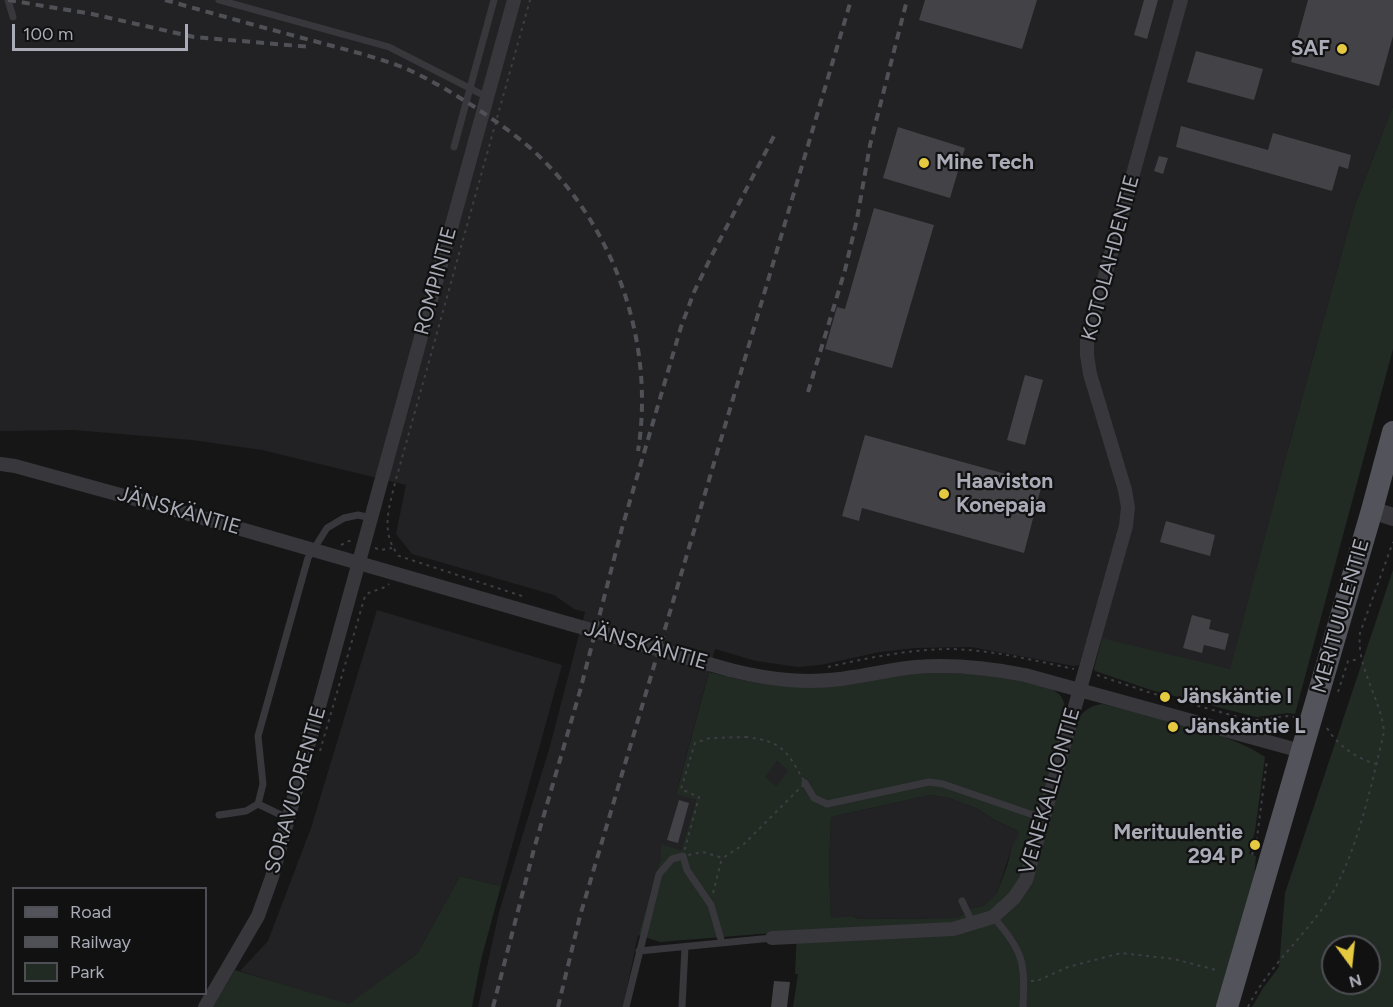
<!DOCTYPE html>
<html>
<head>
<meta charset="utf-8">
<style>
  body { margin:0 }
  #map { position:relative; width:1393px; height:1007px; overflow:hidden; background:#161617; font-family:Figtree,sans-serif }
  canvas { display:block }
  .legend { position:absolute; left:12px; top:887px; width:195px; height:108px; box-sizing:border-box; background:#111112; border:2px solid #4e4f54; margin:0; padding:8px 10px; list-style:none; font-size:18px; color:#a9abb7 }
  .legend li { display:flex; align-items:center; gap:12px; height:30px }
  .legend b { width:30px; border:2px solid #4e4f54 }
  .north { position:absolute; left:1321px; top:935px; width:60px; height:60px; box-sizing:border-box; background:#111112; border:2px solid #4e4f54; border-radius:50%; rotate:165deg; font-size:16px; font-weight:700; line-height:24px; text-align:center; color:#a9abb7 }
  .north::after { content:''; display:block; margin:auto; width:21px; height:27px; background:#e5c940; clip-path:polygon(50% 0,100% 100%,50% 72%,0 100%) }
  .scale { position:absolute; left:12px; top:24px; width:176px; height:27px; box-sizing:border-box; border:3px solid #a9abb7; border-top:0; padding-left:8px; font-size:18px; line-height:21px; white-space:nowrap; color:#a9abb7; -webkit-text-stroke:4px #111112; paint-order:stroke }
</style>
</head>
<body>
<div id="map">
<canvas width="1393" height="1007"></canvas>
<ul class="legend">
<li><b style="height:8px;background:#53545b"></b>Road</li>
<li><b style="height:8px;background:#505157"></b>Railway</li>
<li><b style="height:16px;background:#222a24"></b>Park</li>
</ul>
<div class="north">N</div>
<div class="scale">100 m</div>
</div>
<script>
const ctx = document.querySelector('canvas').getContext('2d');
ctx.lineJoin = 'round';
function fill(path, color) { ctx.fillStyle = color; ctx.fill(path, 'evenodd'); }
function stroke(path, color, width, dash) { ctx.strokeStyle = color; ctx.lineWidth = width; ctx.lineCap = dash ? 'butt' : 'round'; ctx.setLineDash(dash || []); ctx.stroke(path); }
function drawText(font, color, halo, rows, align = 'center') {
  ctx.font = font + ' Figtree,sans-serif'; ctx.lineWidth = 4.5; ctx.setLineDash([]); ctx.textBaseline = 'middle'; ctx.strokeStyle = halo; ctx.fillStyle = color; for (const [text, x, y, turn = 0] of rows) {
    ctx.save(); ctx.translate(x, y); ctx.rotate((+turn || 0) * Math.PI / 180); ctx.textAlign = isNaN(turn) ? turn : align; if (halo) ctx.strokeText(text, 0, 0); ctx.fillText(text, 0, 0); ctx.restore();
  }
}
fill(new Path2D(`
  M0,0H1393V106L1355,205L1282,471L1230,670L1089,635L1079,665L1074,666L971,647L915,648L880,652L820,665L798,667L756,661L715,649L676,793L696,800L681,850L661,845V858L638,935L623,1007H478L499,912L550,746L585,612L574,609L554,595L412,554L396,534L406,485L262,450L192,440L74,430L0,431Z
  M377,610L562,665L501,886L460,876L417,954L349,1005L240,971L268,941L311,828Z
  M777,761L789,771L776,786L764,777Z
  M930,795L949,798L978,809L993,819L1016,830L1019,834L1018,840L1012,847L997,893L983,906L972,908L958,918L859,919L852,916L831,919L829,865L831,817Z`), '#222224');
fill(new Path2D(`
  M1393,106V349L1295,714L1288,713L1256,717L1151,690L1095,671L1094,668L1102,638L1230,669L1282,471L1355,205Z
  M1393,570V1007H1252L1263,988L1279,967L1285,893ZM1333,947H1369V983H1333Z
  M709,672C745,682 780,688 817,687C850,686 881,677 913,674C942,671 1040,674 1060,695C1064,700 1065,706 1066,712L1080,716C1087,708 1093,705 1103,704C1148,716 1228,731 1265,757L1255,831L1249,854L1256,856L1254,879L1218,1007H793L798,974H795L797,931L660,942L638,935L661,858V844L681,850L696,800L676,794ZM777,761L788,771L776,786L765,777ZM930,795L949,798L978,809L993,819L1016,830L1019,834L1012,847L1007,866L997,893L983,906L972,908L958,918L859,919L852,916L831,918L829,865L831,817Z
  M460,876L501,886L481,960L472,1007H213L235,970L349,1004L417,954Z`), '#222a24');
fill(new Path2D(`
  M925,0H1037L1022,49L919,20Z
  M1144,0H1158L1147,39L1134,35Z
  M1308,0H1393V36L1379,86L1291,62Z
  M1196,51L1263,69L1254,100L1187,82Z
  M1181,126L1268,150L1273,133L1351,155L1348,169L1339,166L1332,191L1176,147Z
  M898,127L965,148L950,198L883,178Z
  M1159,156L1168,158L1163,174L1154,171Z
  M874,208L934,225L892,368L825,349L837,307L845,309Z
  M1025,375L1043,380L1025,445L1007,440Z
  M865,435L1042,484L1024,553L862,508L859,521L842,516Z
  M1166,521L1215,535L1210,556L1160,542Z
  M1192,615L1211,620L1209,629L1229,634L1225,650L1204,645L1202,653L1183,648Z
  M679,800L689,803L678,843L667,840Z
  M774,981L790,982L787,1007H771Z`), '#434347');
stroke(new Path2D(`
  M341,545L349,541H352
  M375,548L381,550L392,548
  M522,596L399,556C380,533 389,508 395,483L530,0
  M828,667C867,658 906,650 946,649C989,649 1032,660 1074,669
  M1097,675L1151,693L1242,718L1256,720L1287,716L1294,717
  M1338,692L1348,661L1360,659
  M1327,728C1338,746 1356,758 1376,764
  M745,737C783,741 787,751 805,783L744,844L723,858L703,852L683,856L699,797L681,789L695,743L710,738Z
  M320,751L365,596C371,589 382,591 389,584
  M1252,855L1257,838L1267,760
  M713,893L722,858
  M1031,981H1037L1068,967L1121,953L1174,959L1216,970
  M1248,1007C1268,966 1306,936 1330,897C1357,853 1372,783 1384,732C1381,698 1356,668 1360,633L1393,542`), '#3d3e43', 2, [3, 4.5]);
stroke(new Path2D(`
  M8,0L13,17
  M219,0L389,47L487,97
  M454,147L494,0
  M805,783L814,798L827,804L929,782L943,784L1045,819
  M258,804L279,814L289,817
  M219,815L246,811L258,804L263,784L258,736L308,558L327,528L344,518L358,515L371,518
  M962,901L973,924
  M993,917C1024,951 1025,963 1023,1007
  M639,951L772,938
  M626,1007L659,874L672,859L683,856L687,870L711,905L722,943
  M682,1007L685,947`), '#37373c', 7);
stroke(new Path2D(`
  M0,464L15,466L175,510L570,624
  M730,670C771,680 811,685 853,677C874,674 894,669 916,667C953,664 989,668 1025,675L1301,751
  M772,938L953,929L993,917L1014,898L1026,880L1126,526L1128,507L1125,490L1090,374L1087,355V341L1181,0
  M205,1007L258,916L272,877L514,0`), '#37373c', 14);
stroke(new Path2D(`
  M1372,510L1393,517`), '#37373c', 18);
stroke(new Path2D(`
  M1227,1007L1372,510L1393,432`), '#53545b', 22);
stroke(new Path2D(`
  M8,0L92,14L194,37L311,47
  M165,0C215,14 264,28 314,41C343,49 373,56 402,67C426,77 451,92 473,106C497,122 522,139 542,159C617,233 655,346 638,451
  M808,392L845,270L857,219L870,145L907,0
  M493,1007L534,849L580,691L622,528L681,327L694,292L712,255L774,136
  M558,1007L580,916L851,0`), '#505157', 4, [8, 6]);
stroke(new Path2D(`
  M570,624L730,670`), '#37373c', 14);
for (const [x, y, r, color] of [
  [1342,49,6,"#e5c940"],
  [924,163,6,"#e5c940"],
  [944,494,6,"#e5c940"],
  [1165,697,6,"#e5c940"],
  [1173,727,6,"#e5c940"],
  [1255,845,6,"#e5c940"]
]) { const dot = new Path2D(); dot.arc(x, y, r, 0, 2 * Math.PI); ctx.fillStyle = color; ctx.fill(dot); stroke(dot, '#111112', 2); }
drawText('bold 21px', '#a9abb7', '#111112', [
  ["SAF",1330,49,"right"],
  ["Mine Tech",936,163],
  ["Haaviston",956,482],
  ["Konepaja",956,506],
  ["Jänskäntie I",1177,697],
  ["Jänskäntie L",1185,727],
  ["Merituulentie",1243,833,"right"],
  ["294 P",1243,857,"right"]
], 'left');
drawText('21px', '#a9abb7', '#111112', [
  ["KOTOLAHDENTIE",1111,258,-75],
  ["ROMPINTIE",436,281,-75],
  ["JÄNSKÄNTIE",179,511,16],
  ["MERITUULENTIE",1341,616,-74],
  ["JÄNSKÄNTIE",646,646,16],
  ["SORAVUORENTIE",296,790,-74],
  ["VENEKALLIONTIE",1050,791,-74]
]);
</script>
</body>
</html>
